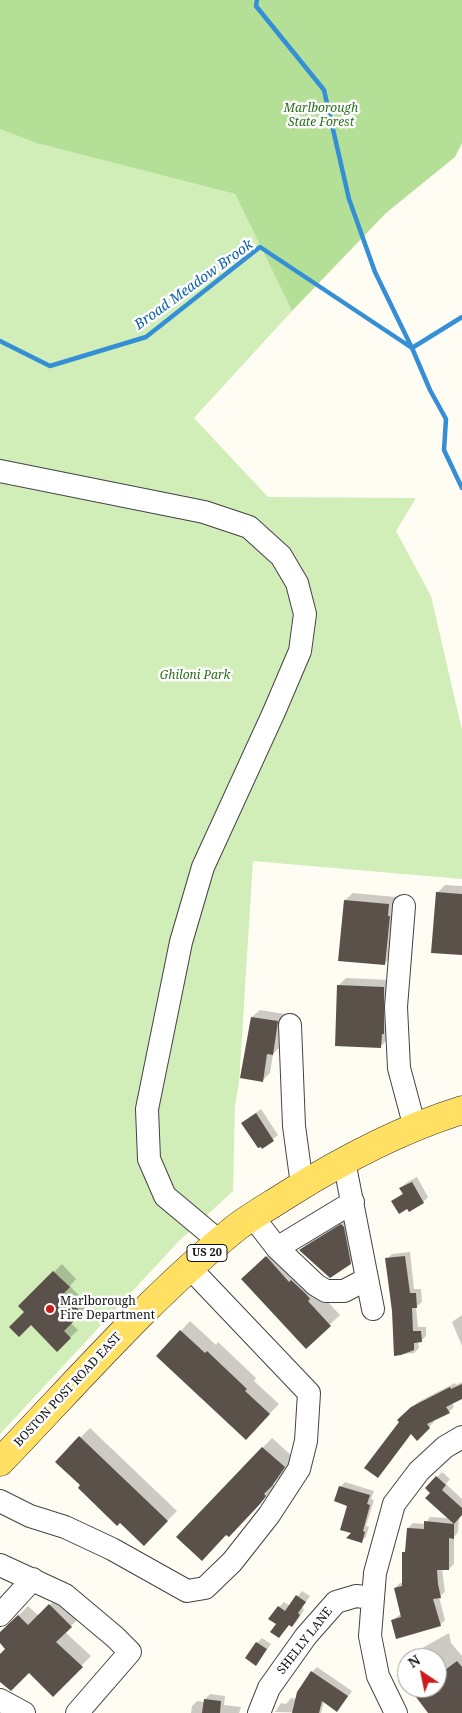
<!DOCTYPE html>
<html>
<head>
<meta charset="utf-8">
<style>
  body { margin:0 }
  #map { position:relative; width:462px; height:1713px; overflow:hidden; background:#fffdf3; font-family:"Noto Serif",serif }
  canvas { display:block }
  .north { position:absolute; left:397px; top:1648px; width:50px; height:50px; box-sizing:border-box; background:#fff; border:1px solid #9f9f9f; border-radius:50%; rotate:326deg; font-size:14px; font-weight:700; line-height:20px; text-align:center; color:#101010 }
  .north::after { content:''; display:block; margin:auto; width:18px; height:22px; background:#cb1c1d; clip-path:polygon(50% 0,100% 100%,50% 72%,0 100%) }
</style>
</head>
<body>
<div id="map">
<canvas width="462" height="1713"></canvas>
<div class="north">N</div>
</div>
<script>
const ctx = document.querySelector('canvas').getContext('2d');
ctx.lineJoin = 'round';
function fill(path, color) { ctx.fillStyle = color; ctx.fill(path, 'evenodd'); }
function stroke(path, color, width, dash) { ctx.strokeStyle = color; ctx.lineWidth = width; ctx.lineCap = dash ? 'butt' : 'round'; ctx.setLineDash(dash || []); ctx.stroke(path); }
function drawText(font, color, halo, rows, align = 'center') {
  ctx.font = font + ' "Noto Serif",serif'; ctx.lineWidth = 5; ctx.setLineDash([]); ctx.textBaseline = 'middle'; ctx.strokeStyle = halo; ctx.fillStyle = color; for (const [text, x, y, turn = 0] of rows) {
    ctx.save(); ctx.translate(x, y); ctx.rotate((+turn || 0) * Math.PI / 180); ctx.textAlign = isNaN(turn) ? turn : align; if (halo) ctx.strokeText(text, 0, 0); ctx.fillText(text, 0, 0); ctx.restore();
  }
}
fill(new Path2D(`
  M0,129L36,143L235,194L292,311L194,418L268,497L416,498L396,531L431,596L462,730V879L253,861L239,1083L235,1105L233,1191L178,1242L0,1434Z`), '#d1edb8');
fill(new Path2D(`
  M0,0H462V143L455,157L386,213L292,311L235,194L36,143L0,129Z`), '#b4df96');
fill(new Path2D(`
  M445,885L462,886V954L437,893Z
  M353,893L396,897L392,956L384,964L345,900Z
  M346,978L391,980L388,1039L380,1047L339,985Z
  M260,1010L285,1014L281,1046L273,1054L270,1073L262,1081L242,1077L252,1017Z
  M261,1109L278,1135L263,1147L242,1123Z
  M417,1177L428,1197L423,1202L408,1207L393,1201L403,1193L401,1188L406,1183Z
  M349,1218L358,1256L350,1263L300,1250L308,1243Z
  M277,1248L340,1315L306,1347L252,1270Z
  M410,1252L414,1289H421L422,1302L416,1307L418,1327H426V1336L421,1341H418L419,1348L414,1353L395,1355L393,1311L387,1259L392,1254Z
  M62,1264L76,1279L70,1286L88,1305L70,1322L78,1330L57,1350L20,1306Z
  M462,1315V1346L452,1322Z
  M190,1321L216,1345L218,1342L256,1378L254,1381L279,1404L256,1428L181,1331Z
  M462,1382V1398L452,1403L454,1407L449,1412L433,1420L434,1422L417,1439L399,1420L418,1402L455,1383L456,1385Z
  M90,1428L177,1511L144,1544L56,1462Z
  M272,1438L293,1457L282,1475L273,1484L275,1486L270,1493L239,1526L226,1533L178,1537Z
  M442,1472L450,1479L446,1484L462,1499V1514L459,1517L458,1532L454,1537V1564L449,1569H442L445,1592L439,1597L445,1620L440,1625L392,1621L398,1616L401,1614L395,1588L400,1583H404L403,1553L407,1549L408,1528L413,1523L425,1524L430,1517L450,1518L426,1488Z
  M345,1482L374,1491L371,1499L374,1500L366,1526L369,1527L366,1537L361,1541L353,1533L348,1505L340,1487Z
  M302,1591L310,1596L302,1607L304,1610L297,1621L292,1626L289,1624H277L279,1607L284,1602L290,1606Z
  M60,1595L81,1616L65,1632L91,1656L53,1695L29,1671L0,1679V1656L7,1649L0,1641V1634L28,1606L39,1616Z
  M449,1633L451,1643L462,1656V1713H430L415,1693L420,1688H437V1658H407V1664L405,1660L410,1655Z
  M262,1638L271,1644L256,1664L257,1643Z
  M317,1667L352,1691L342,1705L337,1710L324,1702L321,1713L275,1712L281,1703L286,1704L291,1698L297,1699L312,1672Z
  M210,1694L225,1696L224,1705L241,1707L239,1713H191L192,1706L197,1701L204,1702L205,1699Z`), '#0003');
stroke(new Path2D(`
  M257,0L256,6L324,90L349,199L375,272L412,348L430,390L446,419L444,450L462,488
  M0,341L50,366L146,337L260,247L412,348L462,317`), '#348fd7', 4.5);
fill(new Path2D(`
  M436,892L462,894V955L431,953Z
  M344,900L389,904L388,916H390L385,965L338,961Z
  M337,985L384,987V1034H382L381,1048L335,1046Z
  M251,1017L278,1021L273,1055L267,1054L263,1082L240,1078Z
  M256,1113L274,1141L262,1149L261,1147L258,1148L241,1123Z
  M412,1182L424,1203L409,1212L407,1209L399,1214L391,1201L403,1194L399,1188Z
  M341,1224L344,1227L351,1264L330,1278L299,1250Z
  M266,1256L289,1282L291,1280L306,1294L310,1299L308,1301L331,1326L306,1349L241,1279Z
  M405,1256L410,1293H416L417,1308H412L413,1331H421L422,1342L414,1343V1350L401,1355L394,1356L392,1311L385,1258Z
  M53,1271L70,1287L63,1294L82,1313L64,1331L71,1338L57,1352L31,1325L19,1337L9,1327L24,1312L18,1306Z
  M180,1330L205,1353L207,1351L247,1389L245,1391L270,1414L246,1440L156,1356Z
  M462,1384V1399L446,1407L450,1413L427,1424L430,1428L417,1441L411,1434L378,1478L364,1468L399,1422L397,1420L411,1407L450,1387L451,1389Z
  M79,1436L168,1521L144,1546L120,1523L117,1526L78,1488L80,1485L55,1462Z
  M262,1447L285,1467L272,1486L264,1494L266,1496L260,1504L229,1537L226,1535L202,1561L176,1537Z
  M436,1476L446,1485L442,1490L462,1508V1515L454,1524V1539L449,1538V1570H437L438,1584L441,1598L433,1599L441,1626L396,1639L391,1620L401,1617L394,1588L402,1586V1552H405L407,1528L424,1529V1521L454,1524L425,1498L430,1493L425,1488Z
  M339,1486L370,1495L367,1504L370,1505L363,1531L365,1532L362,1543L346,1538L351,1533L340,1530L347,1506L334,1501Z
  M296,1595L306,1602L298,1613L300,1615L292,1627L289,1625L279,1638L270,1632L276,1624L268,1619L278,1606L285,1611Z
  M49,1604L72,1627L56,1642L83,1667L53,1697L29,1673L11,1691L0,1682V1654L5,1649L0,1643V1632L18,1615L28,1625Z
  M256,1642L267,1649L256,1666L245,1658Z
  M457,1661L462,1667V1713H428L413,1693L420,1688H437V1676Z
  M311,1671L348,1696L337,1712L322,1701L319,1713H292L297,1692Z
  M204,1699L221,1701L220,1713H202Z`), '#5a514b');
const minor = new Path2D(`
  M0,471L204,512L249,527L281,556L297,583L305,614L300,651L274,712L203,867L181,942L147,1109L149,1159L165,1196L220,1242
  M404,906L396,1007L399,1068L415,1128
  M290,1025L294,1126L302,1185
  M344,1161L373,1309
  M253,1217L277,1248L316,1285L326,1291H344L367,1279
  M277,1248L353,1202
  M0,1501L30,1516L65,1527L112,1549L187,1591L205,1588L232,1562L269,1515L299,1469L306,1441L309,1393L190,1268
  M0,1565L65,1595L115,1637L130,1652L77,1713
  M0,1615L33,1579
  M0,1700L24,1713
  M259,1713L269,1688L306,1636L336,1602L356,1596L373,1598
  M396,1713L378,1676L370,1636L375,1573L394,1504L419,1471L445,1447L462,1437`);
const major = new Path2D(`
  M0,1462C77,1382 150,1297 237,1227C253,1215 271,1205 288,1194C342,1160 401,1129 462,1110`);
stroke(minor, '#434343', 24);
stroke(major, '#212121', 29);
stroke(minor, '#fff', 22);
stroke(major, '#ffe063', 28);
for (const [x, y, r, color] of [
  [50,1309,5,"#cb1c1d"]
]) { const dot = new Path2D(); dot.arc(x, y, r, 0, 2 * Math.PI); ctx.fillStyle = color; ctx.fill(dot); stroke(dot, '#fff', 2); }
for (const [x, y, w] of [
  [207,1253,40]
]) { const box = new Path2D(); box.roundRect(x - w / 2, y - 8.5, w, 17, 4); ctx.fillStyle = '#fff'; ctx.fill(box); stroke(box, '#101010', 1); }
drawText('bold 11px', '#101010', null, [
  ["US 20",207,1253]
]);
drawText('italic 12px', '#286e1a', '#fff', [
  ["Marlborough",321,109],
  ["State Forest",321,123],
  ["Ghiloni Park",195,676]
]);
drawText('12px', '#101010', '#fff', [
  ["Marlborough",60,1302],
  ["Fire Department",60,1316]
], 'left');
drawText('12px', '#101010', '#fff', [
  ["BOSTON POST ROAD EAST",68,1390,-47],
  ["SHELLY LANE",305,1641,-52]
]);
drawText('italic 14px', '#0e60ac', '#fff', [
  ["Broad Meadow Brook",194,285,-36]
]);
</script>
</body>
</html>
